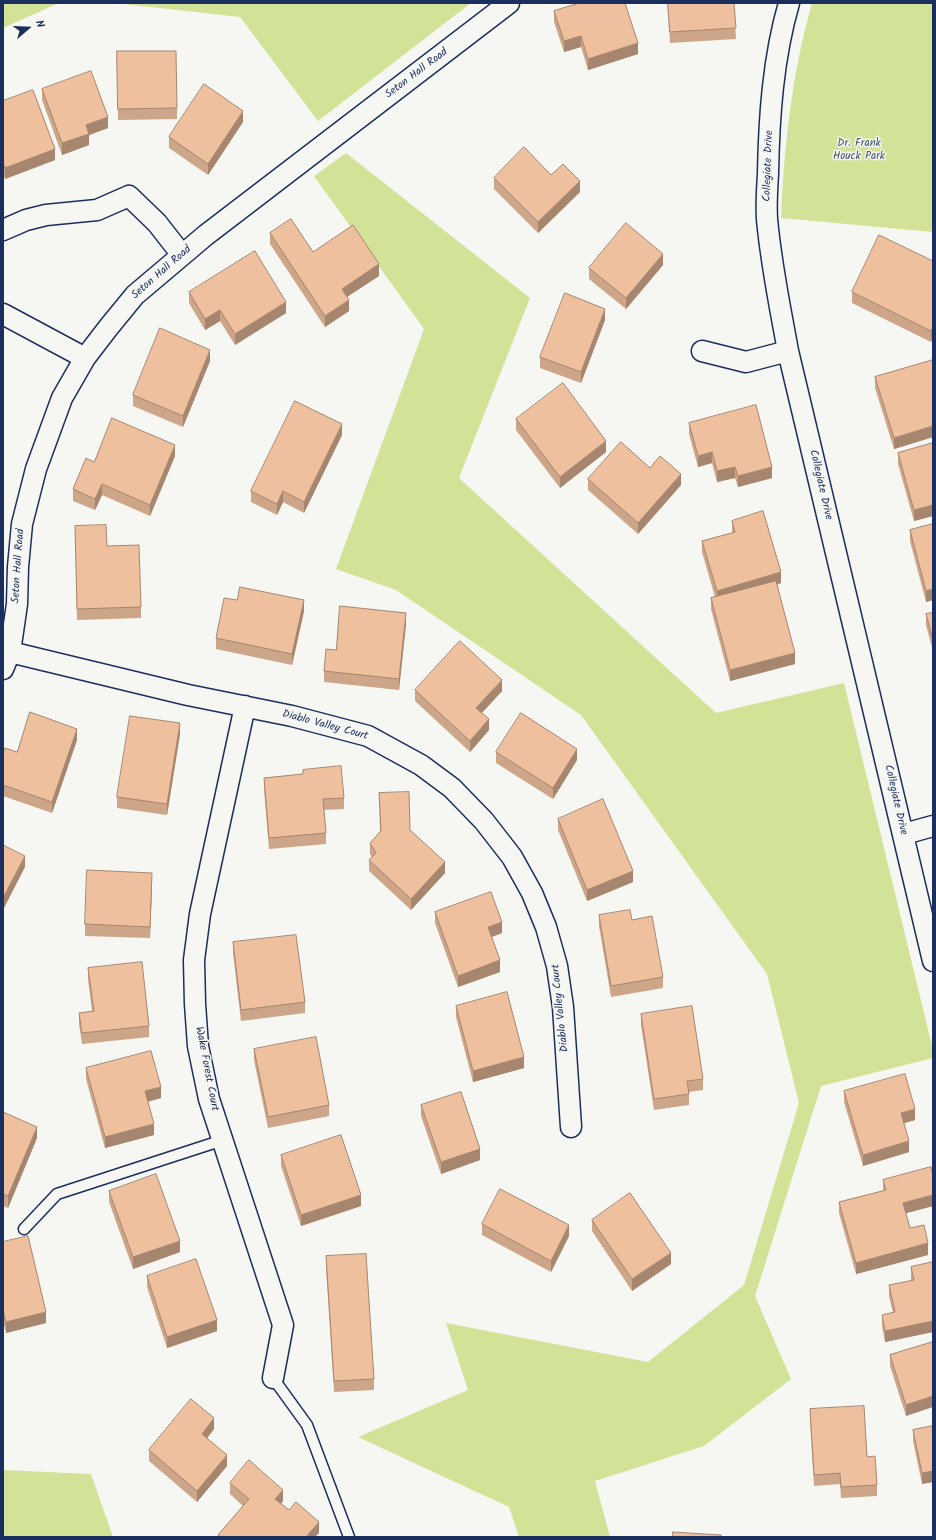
<!DOCTYPE html>
<html>
<head>
<meta charset="utf-8">
<style>
  body { margin:0 }
  #map { position:relative; width:936px; height:1540px; overflow:hidden; background:#f6f6f2; font-family:Kalam,sans-serif }
  canvas { display:block }
  .frame { position:absolute; inset:0; border:4px solid #1b2f5e; pointer-events:none }
  .north { position:absolute; left:8px; top:8px; width:40px; height:40px; -webkit-text-stroke:3px #f6f6f2; paint-order:stroke; rotate:71deg; font-size:11px; font-weight:700; line-height:16px; text-align:center; color:#1b2f5e }
  .north::after { content:''; display:block; margin:auto; width:14px; height:18px; background:#1b2f5e; clip-path:polygon(50% 0,100% 100%,50% 72%,0 100%) }
</style>
</head>
<body>
<div id="map">
<canvas width="936" height="1540"></canvas>
<div class="frame"></div>
<div class="north">N</div>
</div>
<script>
const ctx = document.querySelector('canvas').getContext('2d');
ctx.lineJoin = 'round';
function fill(path, color) { ctx.fillStyle = color; ctx.fill(path, 'evenodd'); }
function stroke(path, color, width, dash) { ctx.strokeStyle = color; ctx.lineWidth = width; ctx.lineCap = dash ? 'butt' : 'round'; ctx.setLineDash(dash || []); ctx.stroke(path); }
function drawText(font, color, halo, rows, align = 'center') {
  ctx.font = font + ' Kalam,sans-serif'; ctx.lineWidth = 3; ctx.setLineDash([]); ctx.textBaseline = 'middle'; ctx.strokeStyle = halo; ctx.fillStyle = color; for (const [text, x, y, turn = 0] of rows) {
    ctx.save(); ctx.translate(x, y); ctx.rotate((+turn || 0) * Math.PI / 180); ctx.textAlign = isNaN(turn) ? turn : align; if (halo) ctx.strokeText(text, 0, 0); ctx.fillText(text, 0, 0); ctx.restore();
  }
}
fill(new Path2D(`
  M3,3H59L3,28Z
  M114,3H471L318,121L240,17Z
  M812,3H933V232L781,218C784,146 792,73 812,3Z
  M346,153L530,298L459,478L716,713L844,683L933,1050V1058L821,1086L755,1296L791,1379L704,1446L595,1481L610,1537H519L509,1507L358,1437L468,1390L446,1323L648,1362L744,1285L799,1103L767,974L581,715L396,590L336,569L424,329L314,176Z
  M3,1470L91,1474L113,1537H3Z`), '#d2e397');
const lane = new Path2D(`
  M24,1229L57,1194L223,1140
  M273,1378L307,1425L349,1537`);
const street = new Path2D(`
  M789,3C773,58 769,117 768,174C767,189 766,204 767,219C771,264 780,307 788,351L933,961
  M3,230L26,220L46,215L97,210L129,196L157,223L182,255
  M3,314L85,358
  M702,351L746,362L788,351
  M10,652L188,695L292,716L368,736L421,765L452,788L484,821L512,857L532,893L546,927L557,966L563,1007L571,1127
  M3,669L10,652L17,604L18,567L22,524L36,469L62,398L85,358L108,328L135,295L206,235L509,3
  M245,706L200,914L194,960L195,1004L198,1046L209,1099L283,1325L273,1378
  M904,834L933,826`);
stroke(lane, '#1b2f5e', 13);
stroke(street, '#1b2f5e', 23);
stroke(lane, '#f6f6f2', 10);
stroke(street, '#f6f6f2', 20);
fill(new Path2D(`
  M668,3H734L736,39L670,43Z
  M554,11L638,54L588,70L581,47L564,52L554,22Z
  M117,51L177,108V119L118,120Z
  M42,89L108,128L89,135V145L62,155L42,100Z
  M3,101L55,160L5,179L3,173Z
  M243,122L208,175L169,148V137Z
  M551,175L580,192L538,233L494,189V178Z
  M270,233L313,252L379,276L347,297L349,311L325,327L270,244Z
  M933,261L931,342L852,303V292Z
  M663,265L626,309L589,279V268Z
  M189,292L286,313L235,345L220,321L205,330L189,303Z
  M605,320L581,383L540,368V357Z
  M933,360V437L894,449L875,388V377Z
  M210,361L183,427L133,406V395Z
  M516,419L606,452L560,488L516,430Z
  M689,423L772,478L738,487L735,478L717,482L712,463L698,467L689,434Z
  M342,435L304,513L283,502L277,515L251,502V491Z
  M933,443V516L914,521L898,464V453Z
  M175,456L150,516L102,495L95,510L73,501V489L94,462Z
  M650,468L681,485L638,534L588,490V479Z
  M732,521L781,583L777,585L795,664L730,681L711,609V598L715,597L702,552V541L732,533Z
  M933,524V600L926,602L910,541V530Z
  M75,526L107,546L141,607V618L77,620Z
  M237,600L304,611L292,665L216,649V638Z
  M933,613V651L926,625V614Z
  M406,624L399,690L324,682V671L336,650Z
  M415,690L502,691L482,713L489,730L470,752L415,701Z
  M180,734L167,815L117,808V797Z
  M77,740L52,813L3,796V753L17,752Z
  M496,752L577,760L553,799L496,763Z
  M303,770L344,798V809L324,810L326,833V844L269,849L264,789V778L303,774Z
  M379,793L445,873L411,910L369,871V860L372,857L370,854V843L380,832Z
  M558,819L633,882L587,901L558,830Z
  M152,884L150,938L85,936V924Z
  M435,912L502,933L492,937L500,972L458,987L435,923Z
  M599,915L663,977V988L611,997L599,926Z
  M233,942L305,1002V1013L241,1021L233,953Z
  M88,968L149,1026V1037L82,1044L79,1024V1013L92,1011L88,979Z
  M456,1006L524,1068L473,1082L456,1017Z
  M641,1014L703,1079V1090L689,1092V1105L654,1110L641,1025Z
  M254,1049L329,1105V1116L268,1128L254,1060Z
  M86,1068L161,1098L148,1102L154,1135L105,1148L86,1079Z
  M844,1091L915,1120L904,1123L909,1152L863,1166L844,1102Z
  M421,1105L480,1160L441,1174L421,1116Z
  M3,1112L37,1138L8,1208L3,1206Z
  M281,1155L361,1206L301,1226L281,1166Z
  M933,1175V1206L906,1213L910,1228L928,1255L856,1274L839,1213V1202L883,1191V1180Z
  M109,1191L180,1252L133,1269L109,1202Z
  M592,1220L671,1264L632,1291L592,1231Z
  M482,1224L569,1236L551,1272L482,1235Z
  M3,1242L46,1323L6,1333L3,1321Z
  M326,1256L374,1379V1390L334,1392L326,1267Z
  M933,1262V1332L885,1342L882,1326V1315L893,1313L889,1296V1285L911,1281V1267Z
  M147,1276L217,1331L167,1348L147,1287Z
  M933,1342L906,1416L890,1366V1355Z
  M810,1409L867,1457L877,1485V1496L841,1498L840,1484L814,1486L810,1420Z
  M933,1426V1482L922,1484L913,1441V1430Z
  M214,1429L207,1438L227,1466L197,1502L149,1461V1450Z
  M230,1483L283,1501L281,1504L289,1510L319,1533L315,1537H218V1535L243,1506L230,1494Z`), '#cda588');
fill(new Path2D(`
  M581,36V47L564,52V41Z
  M638,43V54L588,70V59Z
  M243,111V122L208,175V164Z
  M108,117V128L89,135V145L62,155V143L86,125Z
  M55,149V160L5,179V168Z
  M580,181V192L538,233V222Z
  M663,254V265L626,309V298Z
  M379,264V276L342,300V289Z
  M349,300V311L325,327V316Z
  M286,302V313L235,345V334Z
  M605,309V320L581,383V372Z
  M220,310V321L205,330V319Z
  M933,327V338L931,342V331Z
  M210,350V361L183,427V416Z
  M342,424V435L304,513V502Z
  M933,426V437L894,449V438Z
  M606,441V452L560,488V477Z
  M175,445V456L150,516V505Z
  M712,452V463L698,467V456Z
  M735,467V478L717,482V471Z
  M772,467V478L738,487V476Z
  M681,474V485L638,534V523Z
  M102,484V495L95,510V499Z
  M283,491V502L277,515V504Z
  M933,505V516L914,521V510Z
  M781,572V583L717,602V591Z
  M933,589V600L926,602V591Z
  M304,600V611L292,665V654Z
  M406,613V624L399,690V679Z
  M795,653V664L730,681V670Z
  M502,680V691L476,719V708Z
  M489,719V730L470,752V741Z
  M180,723V734L167,815V804Z
  M77,729V740L52,813V802Z
  M577,749V760L553,799V788Z
  M25,856V867L3,910V898Z
  M445,862V873L411,910V899Z
  M633,871V882L587,901V890Z
  M152,873V884L150,938V927Z
  M502,922V933L488,938V927Z
  M500,960V972L458,987V976Z
  M524,1057V1068L473,1082V1071Z
  M161,1087V1098L145,1102V1091Z
  M915,1109V1120L901,1124V1113Z
  M154,1124V1135L105,1148V1137Z
  M37,1127V1138L8,1208V1196Z
  M909,1141V1152L863,1166V1155Z
  M480,1149V1160L441,1174V1162Z
  M361,1195V1206L301,1226V1215Z
  M933,1195V1206L903,1214V1203Z
  M569,1225V1236L551,1272V1261Z
  M180,1241V1252L133,1269V1257Z
  M928,1243V1255L856,1274V1263Z
  M671,1253V1264L632,1291V1279Z
  M46,1312V1323L6,1333V1322Z
  M217,1320V1331L167,1348V1337Z
  M933,1321V1332L885,1342V1331Z
  M933,1396V1407L906,1416V1405Z
  M214,1418V1429L202,1445V1434Z
  M227,1455V1466L197,1502V1491Z
  M933,1471V1482L922,1484V1473Z
  M283,1490V1501L275,1510V1499Z
  M319,1522V1533L315,1537H306Z`), '#a7866f');
const building = new Path2D(`
  M580,3H625L638,43L588,59L581,36L564,41L554,11Z
  M668,3H734L736,28L670,32Z
  M117,51H176L177,108L118,109Z
  M91,71L108,117L86,125L89,134L62,143L42,89Z
  M204,84L243,111L208,164L169,137Z
  M33,90L55,149L5,168L3,162V101Z
  M524,147L551,175L563,164L580,181L538,222L494,178Z
  M291,219L313,252L353,225L379,264L342,289L349,300L325,316L270,233Z
  M626,223L663,254L626,298L589,268Z
  M879,235L933,261V327L931,331L852,292Z
  M255,251L286,302L235,334L220,310L205,319L189,292Z
  M565,293L605,309L581,372L540,357Z
  M160,328L210,350L183,416L133,395Z
  M933,360V426L894,438L875,377Z
  M563,383L606,441L560,477L516,419Z
  M295,401L342,424L304,502L283,491L277,504L251,491Z
  M756,405L772,467L738,476L735,467L717,471L712,452L698,456L689,423Z
  M112,418L175,445L150,505L102,484L95,499L73,489L86,458L94,462Z
  M621,442L650,468L660,456L681,474L638,523L588,479Z
  M933,443V505L914,510L898,453Z
  M763,511L781,572L717,591L702,541L735,532L732,521Z
  M933,524V589L926,591L910,530Z
  M106,525L107,546L139,545L141,607L77,609L75,526Z
  M776,581L795,653L730,670L711,598Z
  M240,587L304,600L292,654L216,638L224,598L237,600Z
  M340,606L406,613L399,679L324,671L326,649L336,650Z
  M933,613V640L926,614Z
  M460,641L502,680L476,708L489,719L470,741L415,690Z
  M30,712L77,729L52,802L3,785V753L5,748L17,752Z
  M521,713L577,749L553,788L496,752Z
  M130,716L180,723L167,804L117,797Z
  M341,766L344,798L323,799L326,833L269,838L264,778L303,774V770Z
  M409,792L410,830L445,862L411,899L369,860L376,853L370,843L381,831L379,793Z
  M603,799L633,871L587,890L558,819Z
  M3,845L25,856L3,898Z
  M87,870L152,873L150,927L85,924Z
  M491,892L502,922L488,927L500,960L458,976L435,912Z
  M630,910L632,920L652,916L663,977L611,986L599,915Z
  M296,935L305,1002L241,1010L233,942Z
  M142,962L149,1026L82,1033L79,1013L94,1011L88,968Z
  M507,992L524,1057L473,1071L456,1006Z
  M692,1006L703,1079L687,1081L689,1094L654,1099L641,1014Z
  M316,1037L329,1105L268,1117L254,1049Z
  M151,1051L161,1087L145,1091L154,1124L105,1137L86,1068Z
  M905,1074L915,1109L901,1113L909,1141L863,1155L844,1091Z
  M461,1092L480,1149L441,1162L421,1105Z
  M3,1112L37,1127L8,1196L3,1194Z
  M341,1135L361,1195L301,1215L281,1155Z
  M931,1167L933,1175V1195L903,1203L910,1228L924,1225L928,1243L856,1263L839,1202L886,1190L883,1180Z
  M156,1174L180,1241L133,1257L109,1191Z
  M500,1189L569,1225L551,1261L482,1224Z
  M630,1193L671,1253L632,1279L592,1220Z
  M28,1236L46,1312L6,1322L3,1310V1242Z
  M366,1254L374,1379L334,1381L326,1256Z
  M196,1259L217,1320L167,1337L147,1276Z
  M933,1262V1321L885,1331L882,1315L895,1312L889,1285L914,1280L911,1267Z
  M933,1342V1396L906,1405L890,1355Z
  M191,1399L214,1418L202,1434L227,1455L197,1491L149,1450Z
  M864,1406L867,1457L875,1456L877,1485L841,1487L840,1473L814,1475L810,1409Z
  M933,1426V1471L922,1473L913,1430Z
  M249,1460L283,1490L275,1499L289,1510L296,1502L319,1522L306,1537H221L218,1535L249,1499L230,1483Z
  M673,1532L721,1535V1537H673Z`);
fill(building, '#eec09e');
stroke(building, '#a7866f', 1);
drawText('11px', '#1b2f5e', '#f6f6f2', [
  ["Seton Hall Road",417,74,-37],
  ["Collegiate Drive",769,166,-88],
  ["Seton Hall Road",162,273,-41],
  ["Collegiate Drive",820,485,77],
  ["Seton Hall Road",19,566,-86],
  ["Diablo Valley Court",325,726,15],
  ["Collegiate Drive",895,800,77],
  ["Diablo Valley Court",561,1008,-96],
  ["Wake Forest Court",206,1069,79]
]);
drawText('11px', '#405369', '#f6f6f2', [
  ["Dr. Frank",859,144],
  ["Houck Park",859,157]
]);
</script>
</body>
</html>
